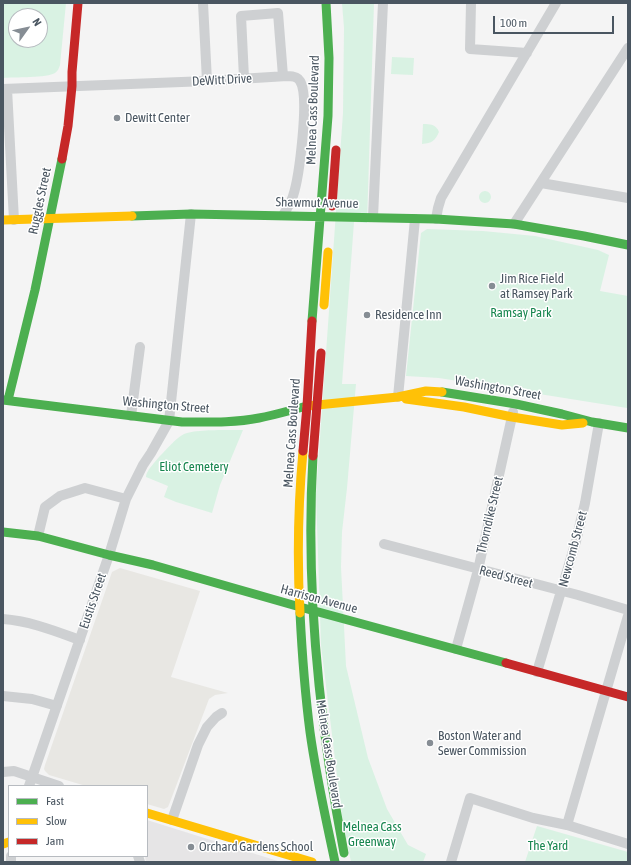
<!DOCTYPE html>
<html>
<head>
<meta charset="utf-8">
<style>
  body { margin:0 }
  #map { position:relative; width:631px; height:865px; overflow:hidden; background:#f4f4f4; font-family:"Asap Condensed",sans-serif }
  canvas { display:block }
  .frame { position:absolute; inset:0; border:4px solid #4a5661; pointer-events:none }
  .legend { position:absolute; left:8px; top:785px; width:140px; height:72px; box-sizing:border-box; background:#fff; border:1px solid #b7bbc0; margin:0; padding:5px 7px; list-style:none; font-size:12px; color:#4a5661 }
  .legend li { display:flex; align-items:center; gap:8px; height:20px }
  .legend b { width:20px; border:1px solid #b7bbc0 }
  .north { position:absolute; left:8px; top:8px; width:40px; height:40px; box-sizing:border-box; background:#fff; border:1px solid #b7bbc0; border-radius:50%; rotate:57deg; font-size:11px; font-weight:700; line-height:16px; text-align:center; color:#4a5661 }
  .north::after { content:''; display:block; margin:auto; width:14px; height:18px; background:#868d94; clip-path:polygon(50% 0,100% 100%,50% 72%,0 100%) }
  .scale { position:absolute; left:493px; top:16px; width:121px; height:18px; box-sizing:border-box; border:2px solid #4a5661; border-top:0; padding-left:5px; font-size:12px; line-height:14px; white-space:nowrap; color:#4a5661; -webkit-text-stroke:3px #fff; paint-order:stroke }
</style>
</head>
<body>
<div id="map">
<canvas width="631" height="865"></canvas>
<div class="frame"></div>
<ul class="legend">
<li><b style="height:5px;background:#4caf50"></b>Fast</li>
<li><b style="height:5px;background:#ffc107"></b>Slow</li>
<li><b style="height:5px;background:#c62828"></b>Jam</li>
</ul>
<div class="north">N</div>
<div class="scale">100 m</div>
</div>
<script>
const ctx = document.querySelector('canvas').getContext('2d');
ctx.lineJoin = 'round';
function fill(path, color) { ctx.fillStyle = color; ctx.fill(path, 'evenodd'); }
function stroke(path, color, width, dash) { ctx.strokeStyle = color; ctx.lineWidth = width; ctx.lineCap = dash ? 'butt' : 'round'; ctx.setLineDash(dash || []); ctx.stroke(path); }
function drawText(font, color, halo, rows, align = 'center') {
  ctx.font = font + ' "Asap Condensed",sans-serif'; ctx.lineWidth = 3; ctx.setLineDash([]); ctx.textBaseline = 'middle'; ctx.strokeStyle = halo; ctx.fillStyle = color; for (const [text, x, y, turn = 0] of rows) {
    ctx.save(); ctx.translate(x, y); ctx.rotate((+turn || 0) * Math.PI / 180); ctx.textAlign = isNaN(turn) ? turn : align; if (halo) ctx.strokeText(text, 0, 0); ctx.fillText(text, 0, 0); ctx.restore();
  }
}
fill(new Path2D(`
  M120,568L200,591L171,677L228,693L215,695L209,699L170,802L168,807L164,809L147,804V786H86L49,775L45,771L44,769L45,765L112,572Z`), '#e8e7e3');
fill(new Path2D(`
  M147,820L281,862H146L145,856H147Z`), '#e6e5e6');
fill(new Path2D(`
  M3,3H66L60,65C59,68 58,71 55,73C48,78 13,77 3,78ZM16,16H40V40H16Z
  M342,3H374L367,223L354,222L342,384H356L347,488L342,532L341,567L346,666L368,758L387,809L408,845L426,854L423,862H351L342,816L321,645L316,494L343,113L344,28Z
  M392,57L414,58L413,75L391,74Z
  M423,124C430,124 436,124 439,132C435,141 432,143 422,144Z
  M479 197a6 6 0 1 1 12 0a6 6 0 1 1-12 0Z
  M427,229L483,231L535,236L598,250L609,255L600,291L628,296L627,408L439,378L406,376L421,233Z
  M243,430L220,485L212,513L176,502L164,497L168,486L146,477C146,471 155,462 159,457C167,449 175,439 184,434C194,429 230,430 243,430Z
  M537,826L628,852V862H525Z`), '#d9f2e3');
stroke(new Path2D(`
  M203,3L207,81
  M471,3L470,49L527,53
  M244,78L241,16L278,13L283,76
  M3,89L207,81L287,76C292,76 298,77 300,81C310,96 299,178 293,196C291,203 287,209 283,215
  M7,89L14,220
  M541,183L628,198
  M373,217L383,3
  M436,219L438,208L441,198L556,3
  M514,224L628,48
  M398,397L415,219
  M131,416L140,347
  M38,536L45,507L60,496L85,488L126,499
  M384,544L578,595L628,610
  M3,619C30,621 55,631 80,640
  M456,649L478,570L513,412
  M537,672L576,541L585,503L599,423
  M3,696L32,699L57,706
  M3,772L14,771L59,786
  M29,786L109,555L126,499L143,465L151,453L169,421L191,214
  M172,820L198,745L207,727L216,717L222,713
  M567,825L628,616
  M138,856L140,862
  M11,862V856
  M451,862L470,798L533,818L567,825L628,844`), '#ced0d2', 10);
stroke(new Path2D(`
  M132,216L191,214L436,219L514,224L584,236L628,245
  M312,321L328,116L329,58L326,3
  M442,392L516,404L562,414L592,422L628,428
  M3,400L182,422C207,422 234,423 259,418C275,415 291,410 307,406
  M8,400L35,290L62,159
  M313,456C305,589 319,722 344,853
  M3,532L38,536L109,555L153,565L300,607L506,663
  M300,613C302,653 305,693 310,732C316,776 326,819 335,862`), '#4caf50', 9);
stroke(new Path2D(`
  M3,220L132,216
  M324,305L328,252
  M406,399L464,407L512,417L562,425L583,423
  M307,406L398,397L426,391L442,392
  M300,613C297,558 298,505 303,451
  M147,813L312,862
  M3,844L9,842`), '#ffc107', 9);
stroke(new Path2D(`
  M62,159L68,126L72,86V72L78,3
  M332,206L336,150
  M303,451L307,406L312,321
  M313,456L321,353
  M506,663L628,697`), '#c62828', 9);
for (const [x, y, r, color] of [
  [117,118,4,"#868d94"],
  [492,286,4,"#868d94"],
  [367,315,4,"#868d94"],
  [430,743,4,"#868d94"],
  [191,847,4,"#868d94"]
]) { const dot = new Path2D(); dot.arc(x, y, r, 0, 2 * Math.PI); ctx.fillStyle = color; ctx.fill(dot); stroke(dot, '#fff', 1.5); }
drawText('13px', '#4a5661', '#fff', [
  ["DeWitt Drive",222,80,-3],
  ["Melnea Cass Boulevard",313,110,-88],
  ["Ruggles Street",40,201,-78],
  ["Shawmut Avenue",317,203,1],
  ["Washington Street",498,388,10],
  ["Washington Street",166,405,5],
  ["Melnea Cass Boulevard",292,433,-86],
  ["Thorndike Street",490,515,-77],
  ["Newcomb Street",573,549,-75],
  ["Reed Street",506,577,15],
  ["Harrison Avenue",319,599,15],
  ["Eustis Street",93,601,-71],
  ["Melnea Cass Boulevard",329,754,81]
]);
drawText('13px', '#4a5661', '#fff', [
  ["Dewitt Center",125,118],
  ["Jim Rice Field",500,279],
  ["at Ramsey Park",500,294],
  ["Residence Inn",375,315],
  ["Boston Water and",438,736],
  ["Sewer Commission",438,751],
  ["Orchard Gardens School",199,847]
], 'left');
drawText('13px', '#17864f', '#fff', [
  ["Ramsay Park",521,313],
  ["Eliot Cemetery",194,467],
  ["Melnea Cass",372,827],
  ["Greenway",372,842],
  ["The Yard",548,846]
]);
</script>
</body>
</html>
